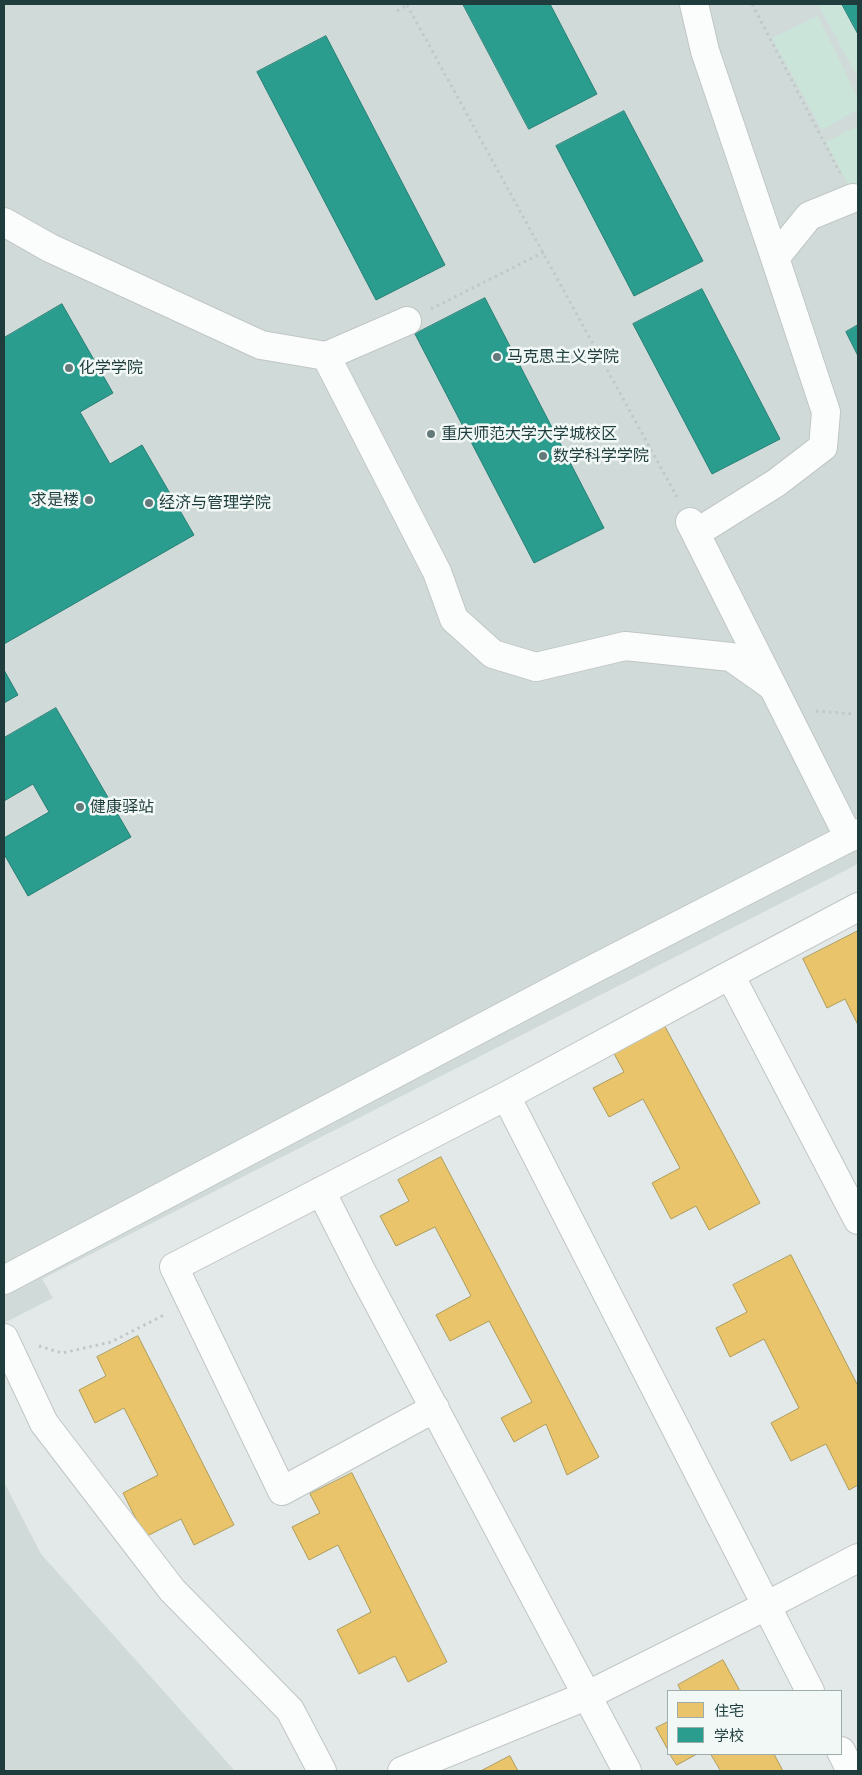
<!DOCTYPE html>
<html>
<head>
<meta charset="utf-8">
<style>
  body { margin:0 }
  #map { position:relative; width:862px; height:1775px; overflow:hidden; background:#e3e9e8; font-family:"Exo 2","Noto Sans SC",sans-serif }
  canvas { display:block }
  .frame { position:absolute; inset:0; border:5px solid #1f3d3d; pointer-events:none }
  .legend { position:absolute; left:667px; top:1690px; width:175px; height:65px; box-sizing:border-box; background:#f1f8f6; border:1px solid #9dadac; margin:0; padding:6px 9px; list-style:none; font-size:15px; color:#1f3d3d }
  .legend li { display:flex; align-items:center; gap:10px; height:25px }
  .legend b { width:25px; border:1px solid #9dadac }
</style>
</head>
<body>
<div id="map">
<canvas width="862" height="1775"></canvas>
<div class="frame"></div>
<ul class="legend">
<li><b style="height:14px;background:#e9c46a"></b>住宅</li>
<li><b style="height:14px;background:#2a9d8f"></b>学校</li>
</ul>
</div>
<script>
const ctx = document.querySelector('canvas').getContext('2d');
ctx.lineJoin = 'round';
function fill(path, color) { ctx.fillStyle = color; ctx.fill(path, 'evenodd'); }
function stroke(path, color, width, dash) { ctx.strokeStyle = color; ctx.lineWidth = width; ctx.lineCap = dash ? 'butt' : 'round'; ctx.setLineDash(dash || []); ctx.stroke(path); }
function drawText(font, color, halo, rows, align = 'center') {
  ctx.font = font + ' "Exo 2","Noto Sans SC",sans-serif'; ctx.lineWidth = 5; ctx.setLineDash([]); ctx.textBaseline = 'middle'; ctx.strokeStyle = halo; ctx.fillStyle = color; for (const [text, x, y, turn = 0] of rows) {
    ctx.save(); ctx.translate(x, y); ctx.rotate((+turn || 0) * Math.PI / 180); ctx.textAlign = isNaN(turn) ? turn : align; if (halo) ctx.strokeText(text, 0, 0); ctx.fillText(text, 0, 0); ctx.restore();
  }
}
fill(new Path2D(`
  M4,4H858V864L42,1279L53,1298L4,1323Z
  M4,1482L41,1554L235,1771H4Z`), '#d0dbd9');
fill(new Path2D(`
  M818,4H858V78Z
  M818,16L858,99V109L822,130L772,38Z
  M858,126V204L826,142Z`), '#cbe4d9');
const homes = new Path2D(`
  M858,931V1025L845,999L827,1008L803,959Z
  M662,1021L760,1203L709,1230L696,1206L671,1219L652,1183L680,1168L643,1099L609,1117L593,1088L624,1072L611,1048Z
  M441,1157L599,1457L567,1475L546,1424L514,1442L501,1418L532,1402L489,1321L450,1341L436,1315L471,1296L435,1227L396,1246L380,1216L409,1201L398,1180Z
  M791,1255L858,1386V1485L849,1490L826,1444L791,1461L771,1423L799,1408L764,1339L730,1357L716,1328L747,1312L733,1285Z
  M138,1336L234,1525L194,1545L181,1519L145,1537L123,1493L158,1475L124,1408L95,1423L79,1390L106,1376L97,1357Z
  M352,1473L447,1662L408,1682L395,1656L359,1674L337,1630L371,1612L338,1545L309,1560L292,1527L320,1513L310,1494Z
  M723,1660L740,1691H681L678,1685Z
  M668,1722V1750L656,1728Z
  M670,1754H697L677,1765Z
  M711,1754H774L783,1771H721Z
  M510,1756L518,1771H481Z`);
fill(homes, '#e9c46a');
stroke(homes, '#ac9c5c', 1);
const schools = new Path2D(`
  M463,4H550L597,94L529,129Z
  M842,4H858V34Z
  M326,36L445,265L376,300L257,72Z
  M624,111L703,261L634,296L556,146Z
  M702,289L780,439L712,474L633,324Z
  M485,298L604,528L534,563L415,334Z
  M62,304L113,393L80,412L110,464L142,445L194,535L4,644V338Z
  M858,325V356L846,332Z
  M4,670L18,695L4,703Z
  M56,708L131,837L28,896L4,854V838L49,812L33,784L4,801V738Z`);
fill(schools, '#2a9d8f');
stroke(schools, '#278076', 1);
const minor = new Path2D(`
  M694,4L705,51L775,258
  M4,222L50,248L261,345L326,356L407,321
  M326,356L437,572L454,619L493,654L536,667L625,646L731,657L772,686
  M690,522L849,838
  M696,533L776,483L823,447L826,412L775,258L809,216L853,198
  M730,975L858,907
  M506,1096L810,1691
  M321,1191L363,1274L627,1771
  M4,1280L578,977L858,833
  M4,1338L44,1423L172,1590L290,1710L322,1771
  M435,1408L282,1491L174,1267L506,1096L730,975L858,1220
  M841,1751L851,1771
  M402,1771L586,1696L766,1606L858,1558`);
stroke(minor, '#c0c6c5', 30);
stroke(new Path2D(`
  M752,4L840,173
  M407,5L677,497
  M397,11L407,5
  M431,309L544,252
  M816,711L853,714
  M39,1346L62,1353L111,1342L166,1314`), '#c0c9c9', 3, [2.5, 4]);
stroke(minor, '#fbfcfc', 28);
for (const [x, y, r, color] of [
  [497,357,5,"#647979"],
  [69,368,5,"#647979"],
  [431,434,5,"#647979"],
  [543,456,5,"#647979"],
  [89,500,5,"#647979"],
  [149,503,5,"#647979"],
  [80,807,5,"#647979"]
]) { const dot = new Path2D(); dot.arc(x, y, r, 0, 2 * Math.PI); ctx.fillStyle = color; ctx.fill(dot); stroke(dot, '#f1f8f6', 2); }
drawText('16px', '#1f3d3d', '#f1f8f6', [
  ["马克思主义学院",507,357],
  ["化学学院",79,368],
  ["重庆师范大学大学城校区",441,434],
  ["数学科学学院",553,456],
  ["求是楼",79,500,"right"],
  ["经济与管理学院",159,503],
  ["健康驿站",90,807]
], 'left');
</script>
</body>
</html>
